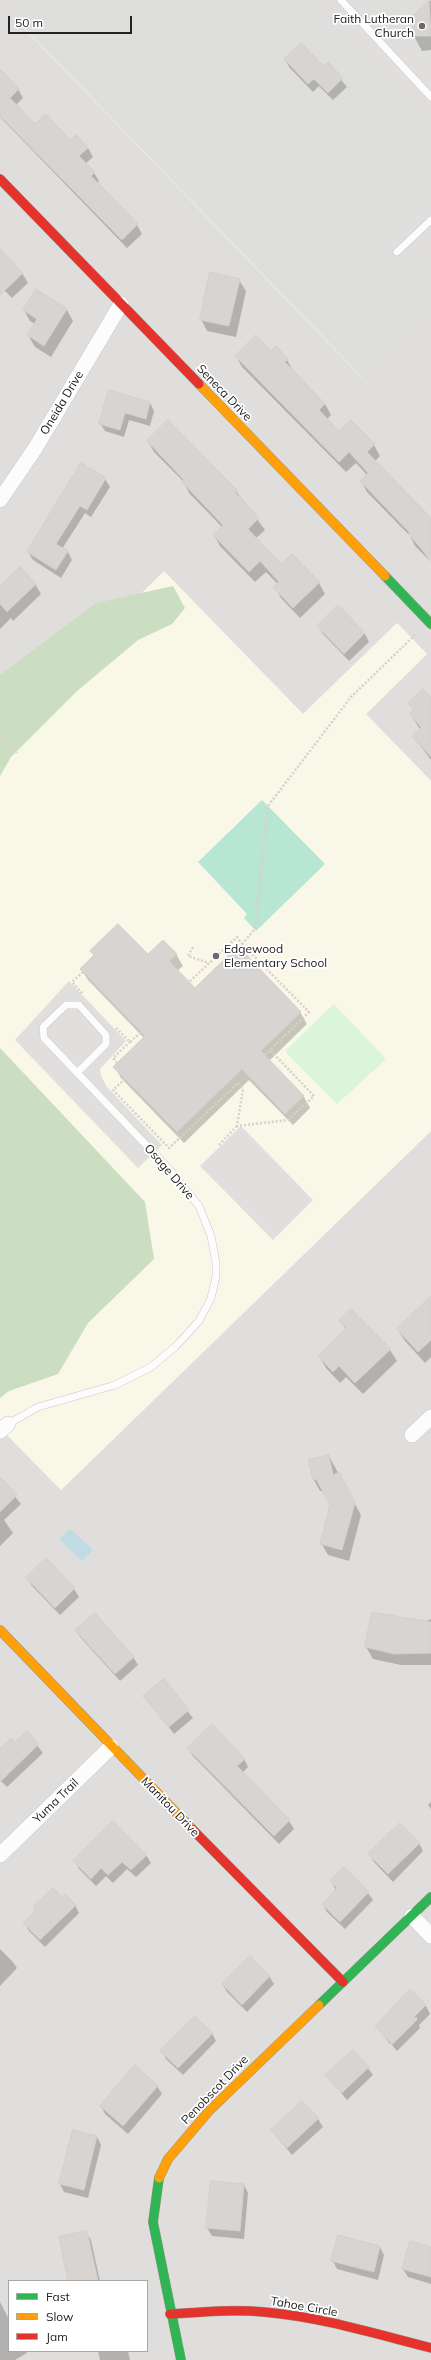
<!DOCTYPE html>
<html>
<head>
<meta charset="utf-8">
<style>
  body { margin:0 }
  #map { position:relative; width:431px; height:2360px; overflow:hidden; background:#f0eeeb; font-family:Mulish,sans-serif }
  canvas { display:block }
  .legend { position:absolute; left:8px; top:2280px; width:140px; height:72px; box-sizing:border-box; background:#fff; border:1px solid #a7a7a7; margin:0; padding:5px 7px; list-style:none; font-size:12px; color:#222 }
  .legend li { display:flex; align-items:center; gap:8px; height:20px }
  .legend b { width:20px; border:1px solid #a7a7a7 }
  .scale { position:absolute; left:8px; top:16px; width:124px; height:18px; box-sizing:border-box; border:2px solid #222; border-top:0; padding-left:5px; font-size:12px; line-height:14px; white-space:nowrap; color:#222; -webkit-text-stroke:3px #fff; paint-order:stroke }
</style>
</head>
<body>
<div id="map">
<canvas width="431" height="2360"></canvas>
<ul class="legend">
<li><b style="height:5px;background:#30b455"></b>Fast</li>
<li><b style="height:5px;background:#ff9f0a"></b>Slow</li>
<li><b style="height:5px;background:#e5322d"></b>Jam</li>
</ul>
<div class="scale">50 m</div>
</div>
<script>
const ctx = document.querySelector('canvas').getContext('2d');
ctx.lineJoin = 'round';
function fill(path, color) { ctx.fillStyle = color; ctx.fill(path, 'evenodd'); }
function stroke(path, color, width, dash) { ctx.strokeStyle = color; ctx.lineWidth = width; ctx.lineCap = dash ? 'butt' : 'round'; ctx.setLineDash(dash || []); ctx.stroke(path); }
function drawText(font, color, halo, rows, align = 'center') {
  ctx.font = font + ' Mulish,sans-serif'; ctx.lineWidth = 3.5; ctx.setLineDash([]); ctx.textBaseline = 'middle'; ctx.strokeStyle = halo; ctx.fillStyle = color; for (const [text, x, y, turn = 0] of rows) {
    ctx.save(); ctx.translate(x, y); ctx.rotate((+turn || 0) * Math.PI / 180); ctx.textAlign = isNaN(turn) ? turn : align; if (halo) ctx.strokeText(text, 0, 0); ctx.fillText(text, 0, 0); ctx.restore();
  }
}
fill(new Path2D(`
  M0,0H30L13,17L362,378L431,311V781L366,714L427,654L397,623L303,714L164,572L11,721L0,710Z
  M431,1131V2360H0V1428L61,1490ZM9,2281H147V2351H9Z`), '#dfdedc');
fill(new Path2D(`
  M164,571L303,714L397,623L427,654L366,714L431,781V1131L61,1490L0,1428V732Z`), '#f8f7e8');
fill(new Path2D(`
  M30,0H431V311L363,378L13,16Z`), '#dededc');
fill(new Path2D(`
  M173,586L185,608L172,624L138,640L76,692L11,757L0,776V675L96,603Z
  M0,1048L145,1202L154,1259L88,1323L58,1374L9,1391L0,1398Z`), '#cbdec1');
fill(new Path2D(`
  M334,1004L386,1059L337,1104L285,1051Z`), '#daf5da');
fill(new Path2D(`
  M262,800L325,864L256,931L244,918L247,914L198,862Z`), '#b7e6d2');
fill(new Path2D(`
  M319,0H371L431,64V130L313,5Z
  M431,187V257L413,274L378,237Z
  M69,981L126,1041L100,1069L101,1076L107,1087L162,1145L138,1168L15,1040Z
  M241,1126L313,1200L273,1240L200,1166Z`), '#e0dfde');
fill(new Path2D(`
  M70,1529L93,1550L82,1561L59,1539Z`), '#bfdbe3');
fill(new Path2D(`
  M431,0V50L422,51L414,36V17Z
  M285,59L323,68L328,64L347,87L333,100L319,86L313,92L289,67Z
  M0,70L18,89L23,98L16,105L35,125L88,148L93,157L85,164L94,173L99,181L97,183L137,225L142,234L127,248L0,117Z
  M0,250L22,273L28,283L12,298L0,286Z
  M239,280L246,291L236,337L207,331L201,319Z
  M36,290L67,310L73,321L51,357L35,347L28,335L35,324L30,321L24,310Z
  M276,348L287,360L293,371L325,404L331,415L327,419L339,433L351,421L374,445L380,456L375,461L431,518V557L413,538L431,562L415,546L410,536L367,492L361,481L367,475L356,463L346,472L242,367L236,356L271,352Z
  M110,391L150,403L154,411L150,426L129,420L124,437L105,431L100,423Z
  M148,441L236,491L265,530L255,539L281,566L319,583L325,594L300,618L281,598L275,587L278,584L266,572L255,582L220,546L214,535L222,527L189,493L184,482L154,452Z
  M105,479L110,487L91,517L85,513L62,549L68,552L72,560L61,578L33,560L28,552Z
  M35,584L41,594L13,621L11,618L0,629V587Z
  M338,607L365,634L369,642L349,661L323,634L318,626Z
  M431,699V760L413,736L420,729L410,714L414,711L410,703Z
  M91,951L148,956L176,954L183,966L177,971L195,989L300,1012L307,1024L269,1061L304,1097L310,1108L293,1125L249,1080L184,1143L121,1078L115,1067L144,1038L88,980L81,969L94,956Z
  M431,1298V1357L425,1363L405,1341L398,1330Z
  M340,1321L390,1350L397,1361L363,1394L346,1377L340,1383L326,1368L319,1356L346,1330Z
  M329,1456L361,1515L349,1561L328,1555L321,1543L331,1505L323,1491H320L314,1480Z
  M5,1484L21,1504L4,1520L13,1533L0,1546V1489Z
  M27,1578L74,1589L79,1597L60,1615L32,1586Z
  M431,1619V1665H401L373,1659L366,1647Z
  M76,1631L133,1657L138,1665L120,1681L81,1638Z
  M164,1681L193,1718L174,1734L145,1696Z
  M27,1732L43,1753L7,1787L0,1780V1749L15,1743Z
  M188,1748L244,1759L248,1767L242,1773L289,1821L294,1829L279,1844L193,1756Z
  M431,1802V1809L428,1805Z
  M419,1843L423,1851L393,1882L374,1862L369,1854Z
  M146,1855L151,1863L136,1877L127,1869L113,1883L106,1876L96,1886L79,1869L75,1861Z
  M331,1881L368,1893L373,1900L345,1929L327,1912L323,1904L336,1890Z
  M75,1905L79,1913L45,1947L29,1931L24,1923L36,1911L34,1908Z
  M0,1949L12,1961L17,1968L0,1986Z
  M269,1976L274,1984L247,2012L227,1992L223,1985Z
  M410,1991L426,2006L430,2014L419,2025L420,2028L397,2051L392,2045L417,2020V2017L390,2044L377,2027Z
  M212,2033L216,2041L183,2075L166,2059L162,2051Z
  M368,2068L373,2075L347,2100L327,2076Z
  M157,2086L162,2094L128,2134L105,2114L101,2106Z
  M318,2119L323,2127L292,2155L272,2131Z
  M73,2131L97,2137L101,2145L88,2198L64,2192L60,2184Z
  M244,2185L248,2193L244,2239L212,2236L207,2228Z
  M86,2232L91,2240L100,2281H69Z
  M380,2247L384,2255L378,2280L337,2269L333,2261Z
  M431,2248V2284L408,2277L403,2269Z
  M0,2302L9,2319V2351H26L27,2353L15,2360H0Z
  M98,2351H128L130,2360H100Z`), '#0003');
const building = new Path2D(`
  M429,0L431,36H413V16Z
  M301,43L324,66L328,62L343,78L328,93L314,79L308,84L284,59Z
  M0,69L19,89L10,98L35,124L46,114L70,140L76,135L88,148L79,156L95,172L91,176L138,224L122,240L0,116Z
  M0,249L23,273L0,295Z
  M210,272L240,279L229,326L200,320Z
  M36,289L67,309L44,346L27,335L37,319L23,310Z
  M256,335L271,351L276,346L288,359L285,362L325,404L319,410L339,431L351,420L375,444L367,452L431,518V559L408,534L410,533L360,481L368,473L349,452L339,462L235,356Z
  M109,390L150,402L146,419L125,413L120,430L99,424Z
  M168,420L237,490L235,492L259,518L248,529L281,564L292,554L320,582L293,608L273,587L279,582L260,561L249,572L213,535L223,525L182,482L184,480L147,441Z
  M81,463L106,478L87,510L80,506L56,544L68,551L56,570L27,552Z
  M20,567L36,584L7,612L0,604V586Z
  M338,605L365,633L344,654L317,626Z
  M423,689L431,697V757L412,736L421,727L409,714L414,709L408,703Z
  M118,924L148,954L163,940L177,954L169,961L195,988L238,946L301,1012L261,1051L304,1096L285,1114L242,1069L177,1132L113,1067L145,1036L80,969L94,955L90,951Z
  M431,1296V1340L418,1352L397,1329Z
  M351,1309L391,1349L355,1383L339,1366L333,1372L318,1356L346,1328L339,1321Z
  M329,1455L333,1475L339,1472L355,1503L342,1550L320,1544L330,1505L316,1479L313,1480L308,1460Z
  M0,1477L17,1495L0,1512Z
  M46,1558L75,1588L55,1608L26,1578Z
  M372,1612L431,1622V1653L394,1654L365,1647Z
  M95,1613L134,1657L115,1674L75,1630Z
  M164,1679L189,1710L169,1727L143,1696Z
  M212,1724L245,1759L237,1766L290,1820L274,1836L187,1748Z
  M27,1731L39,1744L0,1782V1748L11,1738L15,1742Z
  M113,1821L147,1855L131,1870L122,1862L108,1875L101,1868L91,1879L73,1861Z
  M400,1823L420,1843L388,1874L368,1854Z
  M344,1867L369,1892L340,1922L322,1904L337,1888L330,1881Z
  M53,1888L62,1897L65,1894L76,1905L40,1940L23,1923L36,1910L33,1907Z
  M250,1956L270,1976L242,2005L222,1984Z
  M410,1989L426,2005L414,2017L417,2019L392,2044L375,2027Z
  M195,2016L213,2033L178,2068L160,2051Z
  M353,2050L369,2067L342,2093L325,2075Z
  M135,2065L158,2086L123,2126L100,2106Z
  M302,2101L319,2118L287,2148L271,2130Z
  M73,2130L97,2136L84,2190L59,2184Z
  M211,2181L244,2184L240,2231L206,2228Z
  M87,2231L98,2281H68L59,2237Z
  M338,2235L380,2246L374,2272L331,2261Z
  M410,2241L431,2247V2277L402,2269Z`);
fill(building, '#d7d4d2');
stroke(building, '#d3d0cc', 1);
const lane = new Path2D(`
  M341,0L431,97
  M397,252L431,220
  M8,1424L38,1407L115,1385L151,1367L175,1347L199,1321L211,1298L216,1277V1263L211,1236L199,1206L169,1169L44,1038L43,1027L66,1005H79L106,1035V1044L77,1073`);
const street = new Path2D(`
  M0,500L36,447L121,304
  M0,1431L8,1424
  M412,1435L431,1417
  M0,1855L111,1747
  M412,1916L431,1936`);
const fast = new Path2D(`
  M385,576L431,624
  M319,2005L431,1897
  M159,2178L153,2222L181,2360`);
const slow = new Path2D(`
  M199,384L385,576
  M0,1630L192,1829
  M159,2178L168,2159L209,2111L319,2005`);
const jam = new Path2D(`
  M0,179L199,384
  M192,1829L343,1982
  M170,2314C201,2312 233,2309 264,2312C321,2317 376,2334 431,2348`);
stroke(lane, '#c9c8c7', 8);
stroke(street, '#c9c8c7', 16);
stroke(fast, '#999a82', 10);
stroke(slow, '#999a82', 10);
stroke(jam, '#999a82', 10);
stroke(new Path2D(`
  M0,735L17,753
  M242,944L255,929L268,806L351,697L415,635
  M193,947L188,956L209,963
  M83,972L72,982L83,994
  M187,984L237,937L242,944L309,1012L261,1059
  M116,1028L130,1042L141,1032
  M117,1063L113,1058L130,1042
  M125,1079L113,1090L169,1148L238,1083L243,1089L237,1126L288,1120L314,1096L270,1050
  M219,1145L237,1126`), '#dccecd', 2.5, [2, 2]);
stroke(lane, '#fdfcfc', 7);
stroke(street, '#fdfcfc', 15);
stroke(fast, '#30b455', 9);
stroke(slow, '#ff9f0a', 9);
stroke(jam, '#e5322d', 9);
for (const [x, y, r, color] of [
  [422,26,4,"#6a6968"],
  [216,956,4,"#6a6968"]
]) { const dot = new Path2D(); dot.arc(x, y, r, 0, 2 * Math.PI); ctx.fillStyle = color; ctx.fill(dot); stroke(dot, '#fff', 1.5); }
drawText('12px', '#222', '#fff', [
  ["Faith Lutheran",414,19],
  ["Church",414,33],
  ["Edgewood",224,949,"left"],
  ["Elementary School",224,963,"left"]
], 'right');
drawText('12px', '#222', '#fff', [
  ["Seneca Drive",224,393,46],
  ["Oneida Drive",62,403,-59],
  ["Osage Drive",169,1172,49],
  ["Yuma Trail",56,1801,-44],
  ["Manitou Drive",170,1807,46],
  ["Penobscot Drive",215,2090,-46],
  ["Tahoe Circle",304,2307,10]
]);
</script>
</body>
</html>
